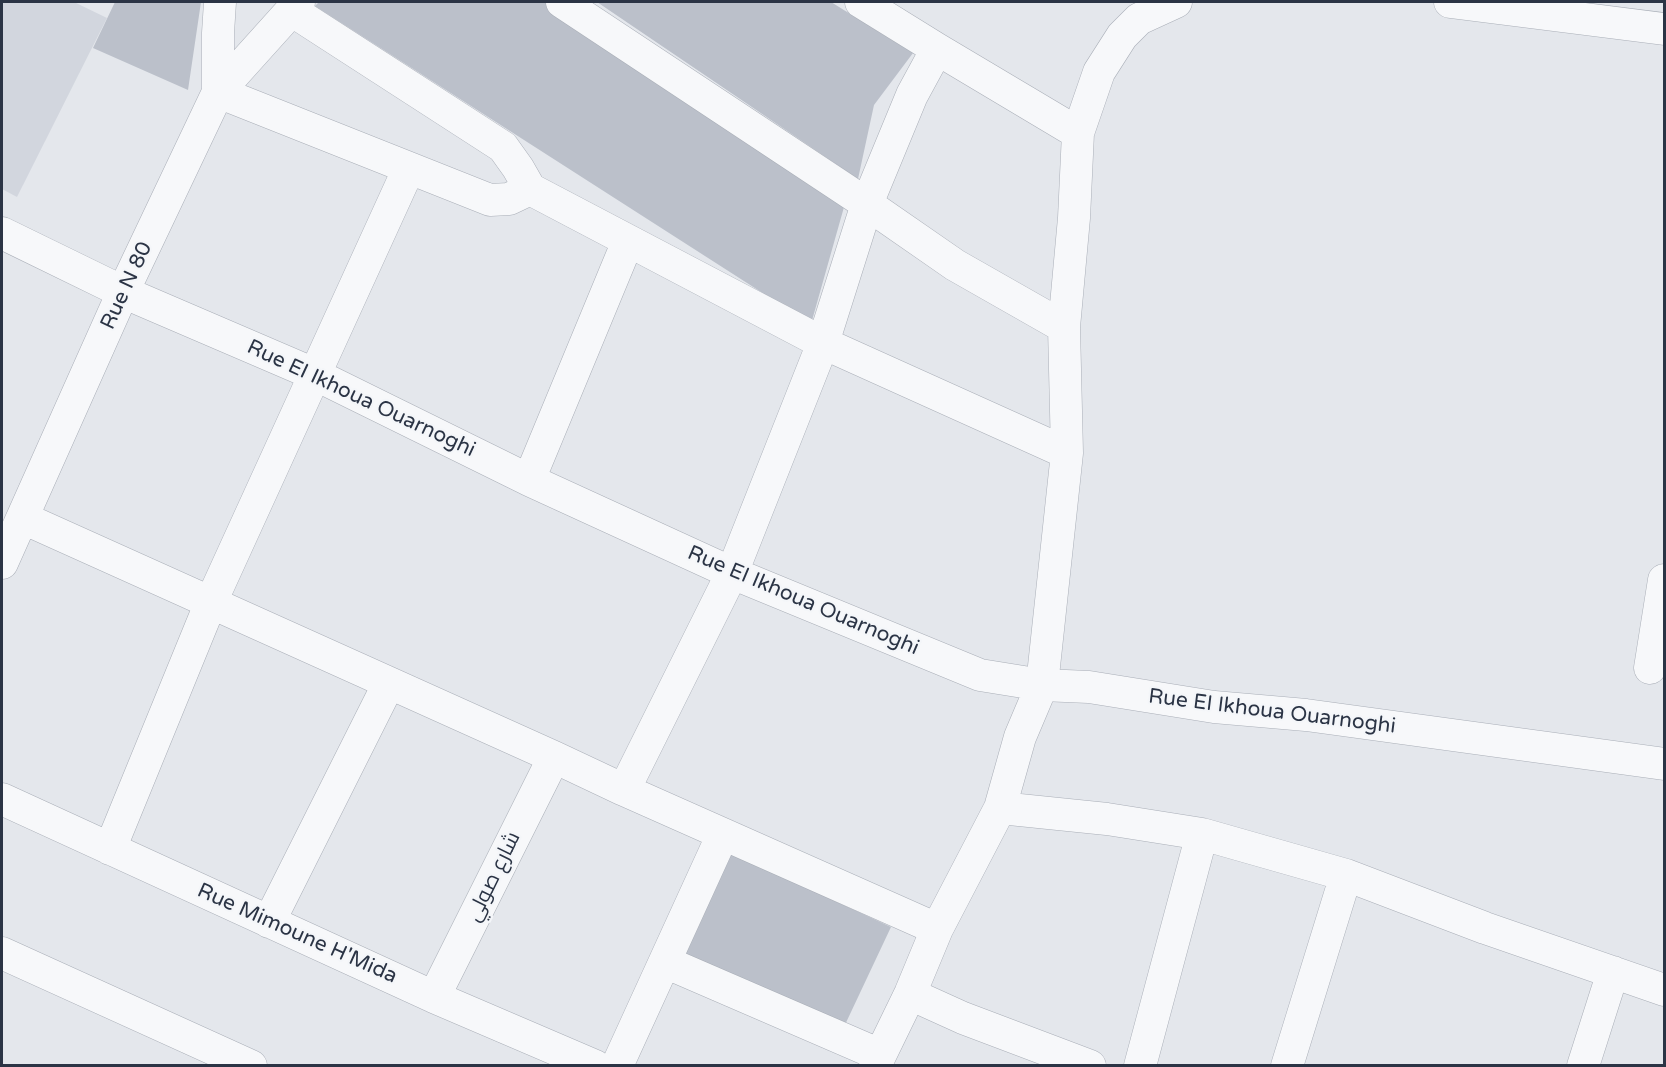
<!DOCTYPE html>
<html>
<head>
<meta charset="utf-8">
<style>
  body { margin:0 }
  #map { position:relative; width:1666px; height:1067px; overflow:hidden; background:#e4e7ec; font-family:"Varela Round",sans-serif }
  canvas { display:block }
  .frame { position:absolute; inset:0; border:3px solid #2b3445; pointer-events:none }
</style>
</head>
<body>
<div id="map">
<canvas width="1666" height="1067"></canvas>
<div class="frame"></div>
</div>
<script>
const ctx = document.querySelector('canvas').getContext('2d');
ctx.lineJoin = 'round';
function fill(path, color) { ctx.fillStyle = color; ctx.fill(path, 'evenodd'); }
function stroke(path, color, width, dash) { ctx.strokeStyle = color; ctx.lineWidth = width; ctx.lineCap = dash ? 'butt' : 'round'; ctx.setLineDash(dash || []); ctx.stroke(path); }
function drawText(font, color, halo, rows, align = 'center') {
  ctx.font = font + ' "Varela Round",Cairo,sans-serif'; ctx.lineWidth = 4.5; ctx.setLineDash([]); ctx.textBaseline = 'middle'; ctx.strokeStyle = halo; ctx.fillStyle = color; for (const [text, x, y, turn = 0] of rows) {
    ctx.save(); ctx.translate(x, y); ctx.rotate((+turn || 0) * Math.PI / 180); ctx.textAlign = isNaN(turn) ? turn : align; if (halo) ctx.strokeText(text, 0, 0); ctx.fillText(text, 0, 0); ctx.restore();
  }
}
fill(new Path2D(`
  M2,2H74L107,18L17,197L2,189Z`), '#d2d6de');
fill(new Path2D(`
  M115,2H201L188,90L93,48Z
  M319,2H546L846,200L811,324L315,6Z
  M597,2H831L913,53L874,105L858,179Z
  M725,850L891,927L843,1029L678,953Z`), '#bbc0ca');
const minor = new Path2D(`
  M562,2L867,204L955,265L1064,327
  M861,2L937,49L1078,133
  M1450,2L1664,29
  M291,10L503,147L518,168L530,189L823,343L1067,453
  M218,92L490,200L509,199L530,189
  M218,92L299,2
  M2,233L123,292L314,374L529,480L732,573L980,675L1042,685L1089,687L1214,707L1306,715L1664,764
  M529,480L628,241
  M23,518L554,757L624,790L937,929
  M2,563L123,292L218,92V33L220,2
  M1650,668L1664,580
  M624,790L732,573L823,343L867,204L912,95L937,49
  M2,799L434,997L595,1066
  M1000,808L1107,819L1202,834L1346,875L1485,928L1664,990
  M110,849L211,602L409,168
  M269,922L389,683
  M2,953L251,1066
  M665,962L880,1055
  M910,994L963,1018L1090,1066
  M434,997L554,757
  M617,1066L723,834
  M875,1066L910,994L937,929L1000,808L1020,737L1042,685L1067,453L1064,327L1074,218L1078,133L1099,72L1122,36L1139,19L1176,2
  M1140,1066L1202,834
  M1287,1066L1346,875
  M1583,1066L1613,972`);
stroke(minor, '#a9aeb7', 33);
stroke(minor, '#f7f8fa', 32);
drawText('21px', '#2b3445', '#f4f6f9', [
  ["Rue N 80",127,286,-65],
  ["Rue EI Ikhoua Ouarnoghi",361,399,25],
  ["Rue EI Ikhoua Ouarnoghi",803,601,23],
  ["Rue EI Ikhoua Ouarnoghi",1272,712,7],
  ["شارع صولي",494,877,-64],
  ["Rue Mimoune H'Mida",297,934,24]
]);
</script>
</body>
</html>
